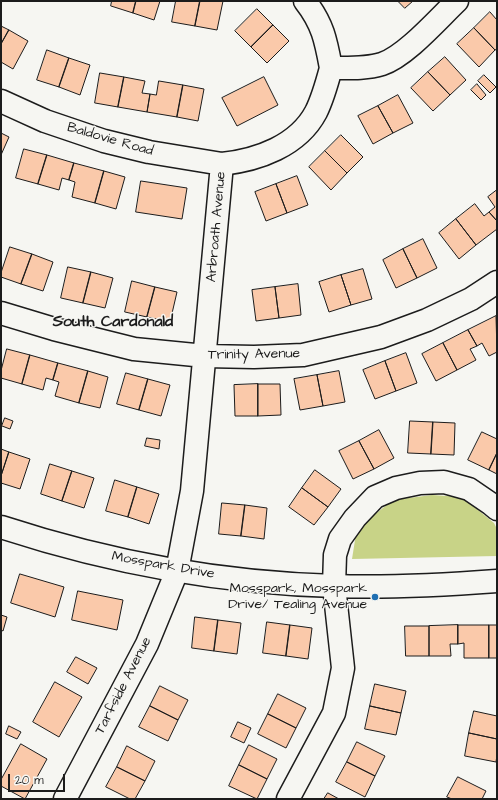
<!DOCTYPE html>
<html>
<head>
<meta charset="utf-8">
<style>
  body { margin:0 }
  #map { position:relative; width:498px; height:800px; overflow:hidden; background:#f6f6f2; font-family:"Architects Daughter",sans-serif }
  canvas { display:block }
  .frame { position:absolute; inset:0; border:2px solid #1c1c1c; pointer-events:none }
  .scale { position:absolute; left:8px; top:774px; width:57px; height:18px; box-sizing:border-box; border:2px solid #1c1c1c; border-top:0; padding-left:5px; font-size:12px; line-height:14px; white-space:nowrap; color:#1c1c1c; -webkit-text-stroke:3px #f6f6f2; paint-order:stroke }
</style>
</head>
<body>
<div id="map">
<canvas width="498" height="800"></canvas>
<div class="frame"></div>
<div class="scale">20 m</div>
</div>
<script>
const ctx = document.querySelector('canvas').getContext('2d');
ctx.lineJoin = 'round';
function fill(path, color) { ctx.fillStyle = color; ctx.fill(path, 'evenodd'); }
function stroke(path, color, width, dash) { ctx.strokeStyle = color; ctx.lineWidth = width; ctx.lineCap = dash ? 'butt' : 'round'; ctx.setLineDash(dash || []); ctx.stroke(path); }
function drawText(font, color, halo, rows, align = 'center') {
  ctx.font = font + ' "Architects Daughter",sans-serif'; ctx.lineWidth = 3; ctx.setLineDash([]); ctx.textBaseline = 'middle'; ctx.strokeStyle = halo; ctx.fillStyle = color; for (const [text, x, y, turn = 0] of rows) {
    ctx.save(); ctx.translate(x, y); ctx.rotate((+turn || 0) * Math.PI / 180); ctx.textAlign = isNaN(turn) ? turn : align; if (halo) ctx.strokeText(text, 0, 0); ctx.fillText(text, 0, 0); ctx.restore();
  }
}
fill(new Path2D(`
  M432,495L462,497L494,523L497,529V556L352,559L356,534L369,519L393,500Z`), '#c8d387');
const building = new Path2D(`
  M112,1H136L133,13L111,6Z
  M136,1H160L154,20L133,13Z
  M176,1H200L195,26L172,22Z
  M200,1H223L217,30L195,26Z
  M398,1H413L405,8Z
  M257,9L273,25L251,47L235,31Z
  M490,12L497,20V49L495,50L474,28Z
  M273,25L289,41L267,63L251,47Z
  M1,26L9,30L1,44Z
  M474,28L495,50L479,67L457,44Z
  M9,30L28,41L13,69L1,62V44Z
  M47,50L69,58L59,87L37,80Z
  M445,57L466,80L450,95L428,72Z
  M69,58L90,65L80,95L59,87Z
  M428,72L450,95L433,111L411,88Z
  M100,73L124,77L118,107L95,103Z
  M484,75L496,87L490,93L478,81Z
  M124,77L145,81L142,93L150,94L147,112L118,107Z
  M264,77L278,105L237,126L222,98Z
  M159,81L183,85L177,117L147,112L150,94L156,95Z
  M477,84L486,95L481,100L471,90Z
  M183,85L204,89L198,121L177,117Z
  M398,95L413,123L393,133L378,106Z
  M378,106L393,133L373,144L358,116Z
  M1,133L9,137L1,155Z
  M341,135L363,157L347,173L325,151Z
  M24,149L47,155L38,184L16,178Z
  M325,151L347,173L331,190L309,167Z
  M47,155L74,163L69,180L62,178L59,190L38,184Z
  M74,163L104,171L95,203L72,197L75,182L69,180Z
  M104,171L125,177L116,209L95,203Z
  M297,176L308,205L287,213L276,184Z
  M141,181L187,188L182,219L136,212Z
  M276,184L287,213L266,221L255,192Z
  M497,190V221L489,212L495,207L488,197Z
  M475,204L484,216L489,212L497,221V229L476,245L456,219Z
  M456,219L476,245L459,259L439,233Z
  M423,239L437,268L417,278L403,249Z
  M10,247L32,254L21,284L1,277V273Z
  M403,249L417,278L396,288L383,260Z
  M32,254L53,262L43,291L21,284Z
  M68,267L91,272L83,303L61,298Z
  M363,269L372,299L351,305L341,275Z
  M91,272L113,278L105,308L83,303Z
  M341,275L351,305L329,312L319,282Z
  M132,281L155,287L147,317L125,312Z
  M298,284L301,315L279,318L275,287Z
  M155,287L177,292L170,322L147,317Z
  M275,287L279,318L256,321L252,290Z
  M496,316L497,352L489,356L482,343L477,346L468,330Z
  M468,330L477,346L470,349L476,360L457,370L443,343Z
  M443,343L457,370L436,381L422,354Z
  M7,349L30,355L22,384L1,378V371Z
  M406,353L417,383L396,391L385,361Z
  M30,355L58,363L53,380L46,378L43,390L22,384Z
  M385,361L396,391L375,399L363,370Z
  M58,363L88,371L79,403L55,396L59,382L53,380Z
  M88,371L108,377L100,408L79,403Z
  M339,371L345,402L323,406L317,375Z
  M126,373L148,379L139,410L117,404Z
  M317,375L323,406L300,410L294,379Z
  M148,379L170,385L161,416L139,410Z
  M258,384V416H235L234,385Z
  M258,384H280L281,415L258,416Z
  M5,418L13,421L10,429L2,426Z
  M410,421L433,422L431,454L408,453Z
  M433,422L455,423L454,455L431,454Z
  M379,430L394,458L374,469L359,441Z
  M482,432L497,439V453L489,470L468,460Z
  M147,438L160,440L159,449L145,446Z
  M359,441L374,469L353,479L339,451Z
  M1,449L9,452L1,476Z
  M9,452L30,459L20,489L1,483V476Z
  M497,453V474L489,470Z
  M50,464L72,471L62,501L41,494Z
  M315,470L341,489L328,507L302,488Z
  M72,471L94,478L84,508L62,501Z
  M115,480L137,487L128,517L106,511Z
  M137,487L159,494L149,524L128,517Z
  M302,488L328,507L314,525L289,507Z
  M222,503L245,505L241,536L219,534Z
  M245,505L267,508L264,539L241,536Z
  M20,574L64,587L55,617L11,603Z
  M78,591L123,600L117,630L72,620Z
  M1,615L7,617L3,631L1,630Z
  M195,617L218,620L214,651L192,648Z
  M218,620L241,623L237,654L214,651Z
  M267,622L290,625L286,656L263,653Z
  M290,625L312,628L308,659L286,656Z
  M458,625V644H450L451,656H429V626Z
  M458,625H489V658H464V643L458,644Z
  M489,625H497V658H489Z
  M405,626H429V656H406Z
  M76,657L97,668L88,684L67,672Z
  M55,682L82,697L59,737L33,722Z
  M375,684L406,691L401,713L370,706Z
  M160,686L188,700L178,720L150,706Z
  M278,694L306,708L296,728L268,714Z
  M150,706L178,720L168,741L139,727Z
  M370,706L401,713L396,735L365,729Z
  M474,711L497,716V739L469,733Z
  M268,714L296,728L286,748L258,734Z
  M238,722L251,728L244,743L231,737Z
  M9,726L21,732L17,739L6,734Z
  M469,733L497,739V755L496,762L465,756Z
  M357,742L385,756L375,776L347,762Z
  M21,744L47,759L25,799L1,786V780Z
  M249,745L277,759L267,779L239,765Z
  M127,746L155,761L145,781L117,767Z
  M347,762L375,776L365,797L336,782Z
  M239,765L267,779L257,799L229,786Z
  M117,767L145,781L135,799H130L106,787Z
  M458,777L486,791L482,799H452L447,797Z
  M328,793L339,799H324Z`);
fill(building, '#fac9aa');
stroke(building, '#1c1c1c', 1);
const minor = new Path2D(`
  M305,1C323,24 326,41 331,68
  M1,101L45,121L104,141L149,152L222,164
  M1,313L54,329L134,349L205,356L254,357L303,355L381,337L427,320L471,299L497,282
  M65,799L147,644L177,571L192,491L222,164C258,160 298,146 316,112C323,98 327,83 331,68C348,68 366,69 382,64C406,56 438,19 457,1
  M288,799L334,713L343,668L334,586L335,555L340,539L355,518L375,497L396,488L420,483L444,482L469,489L491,504L497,509`);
const tertiary = new Path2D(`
  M1,527C108,562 221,583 334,586C388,588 443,585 497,581`);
stroke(minor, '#1c1c1c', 25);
stroke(tertiary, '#1c1c1c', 25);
stroke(minor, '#f6f6f2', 22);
stroke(tertiary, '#f6f6f2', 22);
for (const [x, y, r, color] of [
  [375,597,4,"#1f6fb2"]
]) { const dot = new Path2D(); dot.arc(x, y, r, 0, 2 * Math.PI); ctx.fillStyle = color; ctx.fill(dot); stroke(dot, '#f6f6f2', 1.5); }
drawText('14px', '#1c1c1c', '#f6f6f2', [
  ["Baldovie Road",110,140,16],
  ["Arbroath Avenue",217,227,-85],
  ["Trinity Avenue",254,355,-1],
  ["Mosspark Drive",163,566,10],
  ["Tarfside Avenue",124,686,-63]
]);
drawText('14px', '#1c1c1c', '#f6f6f2', [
  ["Mosspark, Mosspark",367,589],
  ["Drive/ Tealing Avenue",367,605]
], 'right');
drawText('bold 16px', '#1c1c1c', '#f6f6f2', [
  ["South Cardonald",113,323]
]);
</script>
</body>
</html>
